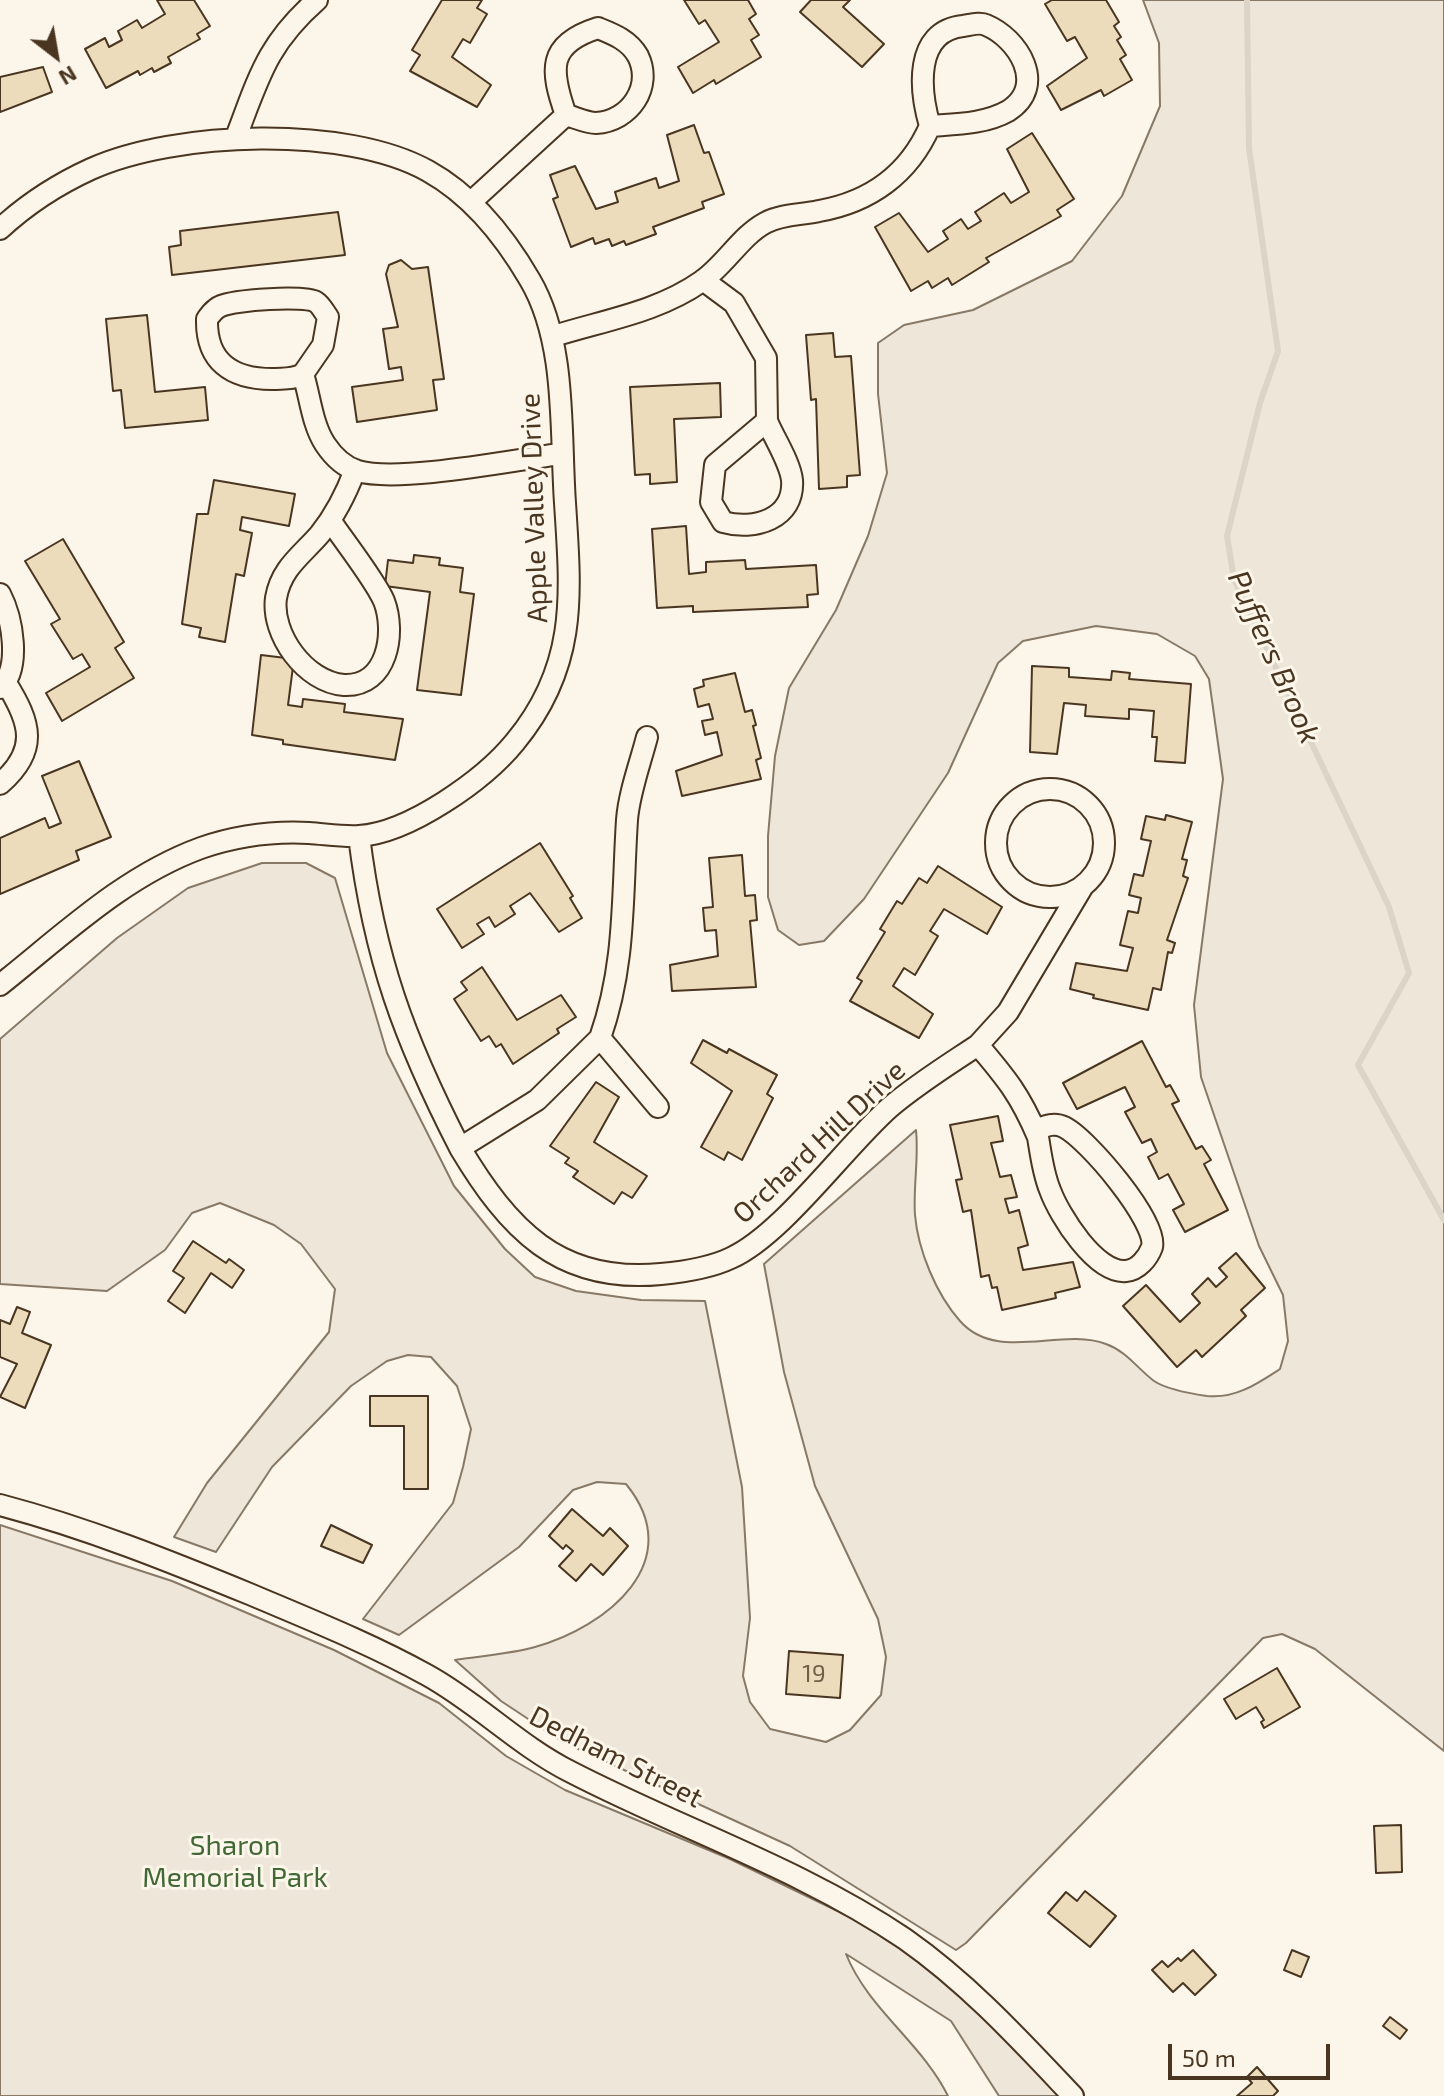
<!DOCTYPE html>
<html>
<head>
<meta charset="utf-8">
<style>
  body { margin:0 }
  #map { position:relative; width:1444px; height:2096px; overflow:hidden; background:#fbf6e9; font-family:"Exo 2",sans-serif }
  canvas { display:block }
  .north { position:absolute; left:16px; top:16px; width:80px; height:80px; -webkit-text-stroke:6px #fbf6e9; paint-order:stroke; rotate:149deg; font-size:22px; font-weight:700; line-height:32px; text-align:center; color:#4a3520 }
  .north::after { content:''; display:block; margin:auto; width:28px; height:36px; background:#4a3520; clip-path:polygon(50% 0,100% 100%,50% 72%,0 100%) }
  .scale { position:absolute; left:1168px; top:2044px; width:162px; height:36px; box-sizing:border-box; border:4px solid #4a3520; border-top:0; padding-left:10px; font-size:24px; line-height:28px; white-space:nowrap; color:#4a3520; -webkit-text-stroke:6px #fbf6e9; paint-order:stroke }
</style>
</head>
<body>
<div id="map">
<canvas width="1444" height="2096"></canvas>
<div class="north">N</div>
<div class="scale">50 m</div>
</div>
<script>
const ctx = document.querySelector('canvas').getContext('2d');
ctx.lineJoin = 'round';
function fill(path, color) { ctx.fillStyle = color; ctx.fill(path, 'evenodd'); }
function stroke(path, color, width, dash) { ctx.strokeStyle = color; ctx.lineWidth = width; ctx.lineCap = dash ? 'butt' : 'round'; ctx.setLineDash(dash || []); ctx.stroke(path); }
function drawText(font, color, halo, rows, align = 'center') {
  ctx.font = font + ' "Exo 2",sans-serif'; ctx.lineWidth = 6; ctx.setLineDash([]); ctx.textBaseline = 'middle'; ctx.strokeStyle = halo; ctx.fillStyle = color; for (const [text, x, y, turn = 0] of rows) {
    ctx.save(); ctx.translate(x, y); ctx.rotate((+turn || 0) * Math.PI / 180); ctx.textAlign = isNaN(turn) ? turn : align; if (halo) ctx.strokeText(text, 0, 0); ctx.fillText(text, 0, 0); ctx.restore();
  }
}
const green = new Path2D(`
  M1143,0H1444V1751L1315,1649L1282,1634L1263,1638L966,1943L956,1950L790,1846L563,1742L501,1701L455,1660C481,1656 510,1654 535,1647C607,1627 689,1561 626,1484L597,1482L573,1490L519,1547L399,1635L363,1619L453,1503L463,1467L471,1429L457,1386L431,1357L408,1355L387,1361L351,1386L272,1467L216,1552L174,1537L207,1483L329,1332L335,1289L301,1244L274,1225L220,1203L192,1213L165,1250L107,1291L0,1284V1039L117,938L188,888L262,863H306L335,878L387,1053L454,1186L505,1249L535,1277L576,1291L641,1300L705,1301L742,1487L750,1618L743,1676L750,1702L770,1729L826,1742L850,1730L881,1695L886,1657L878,1619L815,1486L784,1372L764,1264L916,1130C919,1158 913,1187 915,1215C918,1250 936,1294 960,1321C997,1363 1060,1327 1106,1344C1126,1351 1138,1369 1154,1381C1166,1389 1193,1394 1207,1396C1235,1399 1257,1384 1280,1369L1288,1341L1283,1295L1259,1246L1201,1077L1194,1005L1223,779L1209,679L1195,656L1157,634L1096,626L1023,641L998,663L948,773L864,899L824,941L799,945L778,930L768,897V836L775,756L789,688L836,610L868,536L887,473L878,394V343L904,325L973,310L1072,261L1122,196L1160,106L1159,43Z
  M0,1525L172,1581L334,1650L439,1703L506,1756L565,1790L730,1859L885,1934L959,1987L1066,2096H999L951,2021L846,1954C868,2009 922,2043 948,2096H0Z`);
fill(green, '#ede6d9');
stroke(green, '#887966', 2);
stroke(new Path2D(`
  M1247,0L1249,148L1278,351L1260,403L1227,536L1234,579L1389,907L1409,973L1358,1065L1444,1220`), '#dcd4c6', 6);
const building = new Path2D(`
  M157,0H194L210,26L197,34L200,39L168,57L171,63L154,72L152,68L140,75L138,71L106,88L85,49L105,38L109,47L122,40L118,31L137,20L142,28L165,14Z
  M442,0H482L477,8L487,14L470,43L463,39L452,57L491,85L477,107L410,71L420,55L412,50Z
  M684,0H748L756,14L749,19L759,35L751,40L761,57L716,84L714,80L693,93L678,67L719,42L705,20L699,24Z
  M811,0H850L843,7L884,44L862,67L800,12Z
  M1052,0H1106L1119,22L1114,26L1121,37L1117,40L1126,55L1120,59L1132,80L1104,96L1101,90L1061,110L1047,86L1087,58L1075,37L1067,41L1045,4Z
  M43,67L52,92L0,112V77Z
  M694,125L704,153L709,152L724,194L702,202L704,208L653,227L656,234L626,245L624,241L612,246L609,239L595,244L593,238L571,247L553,199L558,197L550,175L575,166L596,209L618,202L615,192L656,178L659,188L679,181L667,135Z
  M1032,133L1074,199L1057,210L1061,216L986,258L989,262L952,285L948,278L932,288L928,281L911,291L875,227L899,213L928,252L948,239L943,231L961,219L968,229L981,221L975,212L1004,193L1011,203L1029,192L1007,149Z
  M338,212L345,255L172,275L169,247L181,245L180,231Z
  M401,260L412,269L428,267L444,379L433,380L437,410L357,422L352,387L403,380L401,367L389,369L383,329L398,327L386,274L389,265Z
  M147,315L155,392L205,387L208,420L125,428L121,390L113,391L106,319Z
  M833,333L835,357L851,356L860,475L847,476V487L819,489L816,399L811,400L806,335Z
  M720,383L721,417L674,419L677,482L650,484V474L635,475L630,387Z
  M214,480L295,494L289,526L242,517L240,530L252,533L244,576L236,574L225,642L199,637L201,628L182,624L197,514H208Z
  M686,526L689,574L706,572V562L745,560L746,569L816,565L818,594L807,595L808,607L693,612V606L657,608L652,529Z
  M63,539L124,642L115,648L134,678L62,721L46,693L90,667L82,654L73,659L51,624L60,619L25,561Z
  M414,555L440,558L439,565L463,568L460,592L474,594L461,695L417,690L430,592L385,586L388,560L413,563Z
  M261,655L294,659L288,705L302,707L303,699L345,704L344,712L403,719L395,760L283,744V740L252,735Z
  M1032,666L1069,668V677L1111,680L1112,671L1130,673L1129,679L1191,684L1185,763L1155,761L1157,737H1152L1154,711L1129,709V719L1085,716L1086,705L1064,703L1057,754L1030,752Z
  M735,673L745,712L752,710L756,725L753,726L761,758L756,760L761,779L682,796L676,771L722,755L717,732L705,735L702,721L713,719L709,704L698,707L694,689L704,686L703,680Z
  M79,761L111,837L76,851L79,860L0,894V838L45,818L49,828L61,823L42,776Z
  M1166,815L1192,822L1182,859L1187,860L1183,876L1188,878L1167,940L1175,943L1172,953L1168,952L1161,990L1153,988L1148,1010L1093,998L1094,995L1070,989L1076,963L1127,971L1133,948L1120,945L1128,911L1138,913L1141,898L1129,895L1134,874L1143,876L1151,841L1141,839L1146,816L1165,820Z
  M540,843L573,896L570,898L582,918L559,932L530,893L510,906L515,914L495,927L489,917L477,924L484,934L462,948L437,909Z
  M742,855L745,896L755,895L757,920L750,921L756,987L672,991L670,965L718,956L716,930L705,931L703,908L713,907L709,858Z
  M938,866L1002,907L987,934L944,909L930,931L938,936L915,975L904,968L893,986L933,1014L919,1038L850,1001L862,981L857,978L885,932L880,929L897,901L902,904L919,878L927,883Z
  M482,967L517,1020L561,995L576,1017L557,1029L559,1033L513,1064L501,1044L496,1047L489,1036L481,1041L454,999L467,990L461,982Z
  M703,1040L727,1053L729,1049L777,1075L767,1094L773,1098L742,1160L728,1152L724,1160L701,1147L732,1091L691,1063Z
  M1142,1041L1166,1087L1170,1085L1179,1101L1172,1104L1196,1149L1202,1146L1211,1160L1204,1164L1228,1210L1185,1232L1173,1210L1184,1204L1168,1174L1159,1179L1148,1157L1157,1152L1151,1139L1142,1143L1125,1112L1135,1107L1125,1087L1077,1109L1063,1083Z
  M596,1082L619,1097L594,1142L647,1176L632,1198L622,1192L614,1204L573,1177L578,1171L565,1163L569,1158L550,1146Z
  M998,1116L1003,1141L991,1143L1000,1177L1011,1175L1017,1197L1005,1199L1009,1213L1019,1210L1028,1245L1018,1248L1023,1270L1073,1262L1080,1287L1055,1293L1056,1298L1002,1310L997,1287L992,1288L989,1275L981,1277L971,1210L963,1212L956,1180L962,1179L950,1125Z
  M193,1241L226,1263L229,1259L244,1270L232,1288L211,1273L185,1313L168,1301L184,1278L173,1271Z
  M1236,1253L1265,1288L1241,1310L1246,1316L1202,1357L1196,1350L1177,1367L1123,1306L1146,1285L1180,1322L1200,1303L1192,1294L1208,1278L1216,1287L1227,1277L1219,1268Z
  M17,1307L30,1312L22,1333L51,1345L25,1408L0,1397L17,1364L0,1357V1320L10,1324Z
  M370,1396H428V1489H404V1426H370Z
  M572,1509L603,1536L610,1528L628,1546L603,1575L591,1564L576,1581L559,1566L573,1551L566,1545L563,1549L549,1536Z
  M331,1525L372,1545L363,1563L321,1546Z
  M789,1651L843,1655L840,1698L786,1694Z
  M1277,1668L1300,1707L1264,1728L1261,1722L1264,1720L1256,1707L1236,1719L1224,1699Z
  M1401,1825L1402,1872L1376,1873L1374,1826Z
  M1085,1891L1116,1916L1090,1947L1048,1913L1066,1892L1077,1901Z
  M1193,1950L1216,1975L1195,1995L1183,1983L1173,1992L1152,1970L1162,1961L1168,1967L1178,1958L1181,1961Z
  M1292,1950L1309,1957L1301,1977L1284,1970Z
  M1390,2017L1407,2030L1400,2039L1383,2026Z
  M1257,2067L1278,2091L1273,2096H1237L1252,2083L1247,2077Z`);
fill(building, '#ecdcbc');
stroke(building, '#4a3520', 2);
const minor = new Path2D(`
  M236,137C259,77 267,44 317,0
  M471,202L566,115C550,70 547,44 598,28C613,34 629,40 638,56C653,87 630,121 596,123C587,123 574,117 566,115
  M0,229C27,204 56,185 91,169C175,131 346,125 428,171C473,196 505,237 530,280C567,343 560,431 565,503C571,595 578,666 515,742C484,780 409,833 359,836C342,837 325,834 309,833C272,831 236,836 201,848C124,876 63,935 0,985
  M703,280L734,303L766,358L767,421L715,465L711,502L723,522C754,531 795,519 792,480C790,462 774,438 767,421
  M554,336C605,320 658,312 702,281C725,265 741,236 765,223C782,214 802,215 819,211C870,202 909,174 930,126C956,124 985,124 1008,111C1048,86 1018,38 986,25C980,22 970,25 963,26C913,31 920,92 930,126
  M303,374C292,380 284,378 272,379C231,379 206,361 207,319C211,314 215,308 221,306C234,300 305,295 316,302C321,305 324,312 328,317L323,345L303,374C310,396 312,424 325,444C333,456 344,467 358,471C398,483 514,460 560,454
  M330,520C344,541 375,580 384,601C396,632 388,687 344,685C305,682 271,634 276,598C281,568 302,555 320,534C336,514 346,494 355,470
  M0,594C12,617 22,668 0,688
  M647,737C640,764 629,793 627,820C622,896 626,964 600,1038L658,1107
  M0,784C39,750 31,723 6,683
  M996 843a54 54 0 1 1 108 0a54 54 0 1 1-108 0Z
  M359,836C374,958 404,1039 460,1148
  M600,1038L537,1100L460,1148C508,1228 558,1284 661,1274C683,1272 710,1268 731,1258C782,1235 844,1148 889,1108C917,1084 948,1065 978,1045
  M1035,1130C1045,1126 1054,1122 1064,1127C1087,1138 1158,1222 1152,1247C1148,1258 1138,1270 1126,1271C1096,1274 1059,1215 1050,1190C1043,1173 1041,1155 1038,1137C1020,1095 1007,1079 978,1045L1008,1012L1083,886
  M0,1505C87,1528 169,1561 252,1595C311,1620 371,1644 427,1675C478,1703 519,1746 571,1772C681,1829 802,1869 905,1939C969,1984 1020,2040 1073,2096`);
stroke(minor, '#4a3520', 24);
stroke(minor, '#fbf6e9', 20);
drawText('24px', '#725f47', null, [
  ["19",814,1674]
]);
drawText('28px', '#4a3520', '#fbf6e9', [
  ["Apple Valley Drive",534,508,-92],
  ["Orchard Hill Drive",819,1142,-43],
  ["Dedham Street",616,1757,27]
]);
drawText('28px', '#436837', '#fbf6e9', [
  ["Sharon",235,1846],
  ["Memorial Park",235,1878]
]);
drawText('italic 30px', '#4a3520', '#fbf6e9', [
  ["Puffers Brook",1274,657,66]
]);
</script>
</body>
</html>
